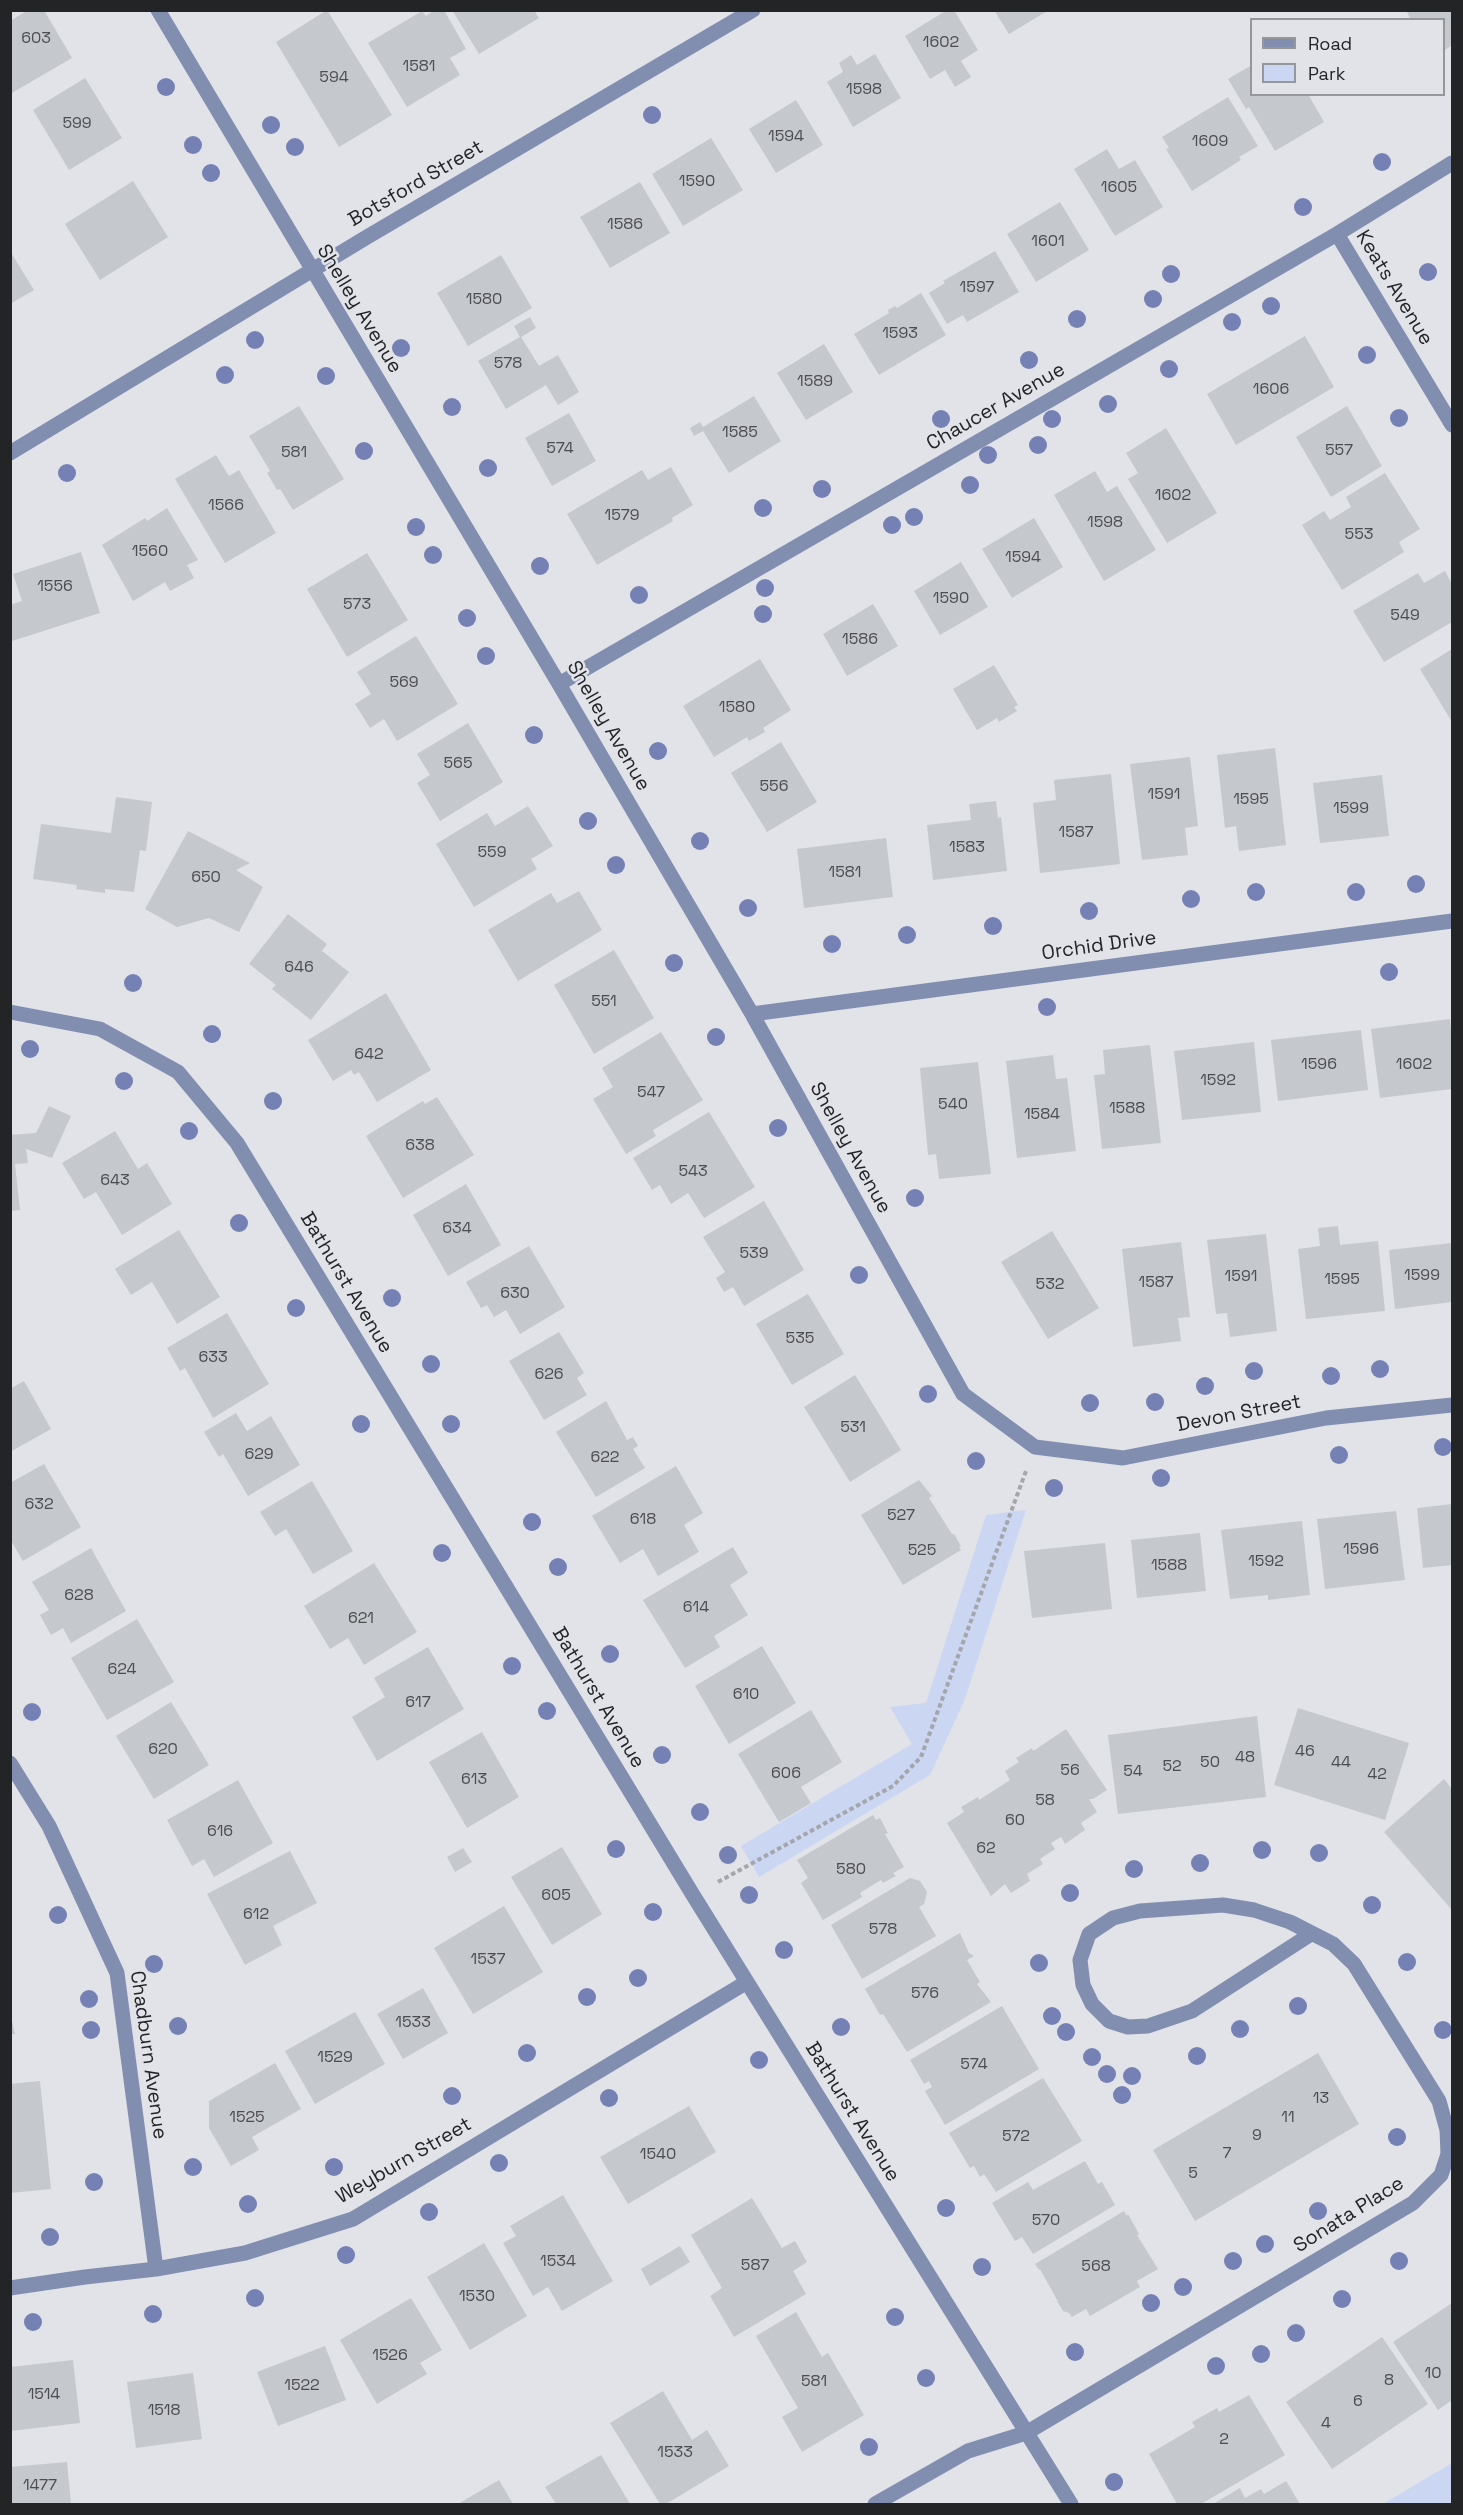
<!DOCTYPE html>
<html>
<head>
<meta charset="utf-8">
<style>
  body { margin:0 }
  #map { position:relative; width:1463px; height:2515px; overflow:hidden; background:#e1e3e9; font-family:"Space Grotesk",sans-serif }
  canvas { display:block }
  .frame { position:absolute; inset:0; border:12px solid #232426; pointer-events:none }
  .legend { position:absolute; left:1250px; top:18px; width:195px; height:78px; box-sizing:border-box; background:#e1e3e9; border:2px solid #95979b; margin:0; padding:8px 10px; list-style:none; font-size:18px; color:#232426 }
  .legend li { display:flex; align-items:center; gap:12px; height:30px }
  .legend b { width:30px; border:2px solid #95979b }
</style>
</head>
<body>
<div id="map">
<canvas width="1463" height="2515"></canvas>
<div class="frame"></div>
<ul class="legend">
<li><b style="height:8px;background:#818eb0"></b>Road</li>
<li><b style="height:16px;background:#cad6f2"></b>Park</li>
</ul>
</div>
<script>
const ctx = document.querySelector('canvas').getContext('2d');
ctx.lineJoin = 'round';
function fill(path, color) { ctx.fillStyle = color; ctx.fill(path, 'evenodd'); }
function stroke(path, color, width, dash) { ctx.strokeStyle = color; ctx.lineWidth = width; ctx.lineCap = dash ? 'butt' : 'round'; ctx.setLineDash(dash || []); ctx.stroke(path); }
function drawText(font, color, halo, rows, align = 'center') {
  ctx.font = font + ' "Space Grotesk",sans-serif'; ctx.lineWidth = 5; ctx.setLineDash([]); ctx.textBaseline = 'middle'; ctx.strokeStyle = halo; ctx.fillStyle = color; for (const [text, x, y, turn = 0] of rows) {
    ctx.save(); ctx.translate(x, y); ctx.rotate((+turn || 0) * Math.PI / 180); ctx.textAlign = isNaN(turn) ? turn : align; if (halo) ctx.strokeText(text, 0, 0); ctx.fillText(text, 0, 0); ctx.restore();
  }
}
fill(new Path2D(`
  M1026,1510L965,1699L930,1775L759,1877L741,1846L912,1744L890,1707L926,1703L986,1515Z
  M1452,2463V2504H1383Z`), '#cad6f2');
fill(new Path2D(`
  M28,10H44L72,58L10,94V21Z
  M327,10L392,115L339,147L276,42Z
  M435,10H444L466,49L450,58L460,75L407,107L368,43L422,11L426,16Z
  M452,10H534L539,18L479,54Z
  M947,10H954L978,50L961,61L971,77L955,87L945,70L930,79L905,36Z
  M994,10H1049L1009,34Z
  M1406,10H1452V45L1444,51V20H1411Z
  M875,54L901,98L853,127L827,82L843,72L839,63L851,55L857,65Z
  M1252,65V94H1308L1324,122L1275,151L1249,107L1246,109L1228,79Z
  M85,78L122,138L69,170L33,110Z
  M1228,97L1258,146L1239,157L1241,160L1192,191L1166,149L1169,148L1162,137Z
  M796,100L823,145L776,173L749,129Z
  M711,138L743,190L683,226L652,174Z
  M1107,149L1119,169L1135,160L1163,207L1115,236L1074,169Z
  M133,181L168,237L100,280L65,224Z
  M640,182L670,233L610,268L580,217Z
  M1060,202L1089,250L1036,282L1007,234Z
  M10,251L34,290L10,304Z
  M995,251L1019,292L967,322L963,315L947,324L929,293L945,283L943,281Z
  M501,255L532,308L468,346L437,293Z
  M921,293L946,335L879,375L854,334L889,313L888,310L895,306L897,308Z
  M530,317L536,328L521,337L539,366L558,355L579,392L558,405L546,385L506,409L478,361L520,337L514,326Z
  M1305,336L1334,387L1236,445L1207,394Z
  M824,344L853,392L806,420L777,373Z
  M754,396L781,441L729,473L703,431L694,436L690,428L700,422L703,427Z
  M299,406L344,479L293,510L280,489L277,490L267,473L270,471L249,436Z
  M1347,406L1382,466L1331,497L1296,437Z
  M569,413L596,461L552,486L525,438Z
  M1166,428L1217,513L1167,543L1128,479L1138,473L1126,453Z
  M216,455L229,476L239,470L276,533L225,563L175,479Z
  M671,467L693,505L672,518L673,521L597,565L567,514L642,470L648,480Z
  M1095,471L1107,492L1117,486L1156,550L1104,581L1054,495Z
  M1385,473L1420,529L1399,542L1404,552L1342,590L1302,525L1324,511L1330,520L1351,507L1346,497Z
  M167,508L198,560L187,565L194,578L170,591L165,582L133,601L102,545L145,518L147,521Z
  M1034,518L1063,567L1012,598L982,549Z
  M81,552L100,613L12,641L10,605L22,601L13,574Z
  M367,553L408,620L347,657L307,589Z
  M961,562L988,607L940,635L914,591Z
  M1445,571L1452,584V622L1384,662L1353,611L1418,573L1424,583Z
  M873,604L898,646L847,676L823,634Z
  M416,636L458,704L397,741L384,719L370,728L355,704L371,694L357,672Z
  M1452,649V722L1420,669Z
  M760,659L791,710L763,728L765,732L749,741L747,737L714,757L683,706Z
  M994,665L1018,705L1014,707L1017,711L999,722L997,718L977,730L953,689Z
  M468,723L503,782L440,821L417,783L430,775L417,754Z
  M781,742L817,802L767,832L731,773Z
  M1275,748L1286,845L1239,851L1236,826L1225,828L1217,755Z
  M1190,757L1198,826L1185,828L1188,855L1142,860L1130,764Z
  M1111,774L1120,864L1040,873L1033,803L1056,800L1054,780Z
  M1382,775L1389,836L1320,843L1313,783Z
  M116,797L152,802L146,851L140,850L134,892L105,889V893L76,889L77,885L33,879L41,824L111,833Z
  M996,801L998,818L1001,817L1007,871L933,880L927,825L971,820L969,804Z
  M528,806L553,846L531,859L537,869L474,907L436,844L487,813L495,826Z
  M188,831L250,863L236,870L263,887L239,932L209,918L177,927L145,909Z
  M886,838L893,897L804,908L797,849Z
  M579,891L602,930L518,981L488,930L551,893L557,903Z
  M288,914L327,944L322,951L349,972L311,1020L272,989L276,985L249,964Z
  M614,950L654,1018L594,1054L554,985Z
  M386,993L431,1070L377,1102L359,1072L354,1075L351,1070L333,1081L308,1040Z
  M1450,1019L1452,1040V1089L1380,1098L1371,1029Z
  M1361,1030L1368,1090L1278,1101L1271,1040Z
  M661,1032L703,1100L653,1130L656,1136L626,1154L593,1099L613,1087L602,1068Z
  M1254,1042L1261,1112L1182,1120L1174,1051Z
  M1150,1045L1161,1143L1102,1149L1094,1075L1105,1074L1103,1050Z
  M1053,1055L1056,1079L1067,1078L1076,1151L1017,1158L1006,1061Z
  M978,1062L991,1174L939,1179L936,1154L928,1155L920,1068Z
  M437,1097L474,1155L403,1198L366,1136L423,1101L425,1104Z
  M49,1106L71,1116L52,1158L26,1149L28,1163L15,1164L20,1210L10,1211V1135L36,1133Z
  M709,1112L755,1187L704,1218L688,1193L671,1204L660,1185L652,1190L633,1158Z
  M115,1131L138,1169L147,1163L172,1204L122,1235L96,1192L84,1199L62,1163Z
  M466,1184L501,1245L448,1276L413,1215Z
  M764,1201L804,1270L744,1306L733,1287L724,1292L716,1278L725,1272L703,1237Z
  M1338,1226L1340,1245L1378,1241L1385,1311L1306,1319L1298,1249L1320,1246L1318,1228Z
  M179,1230L220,1297L177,1324L152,1282L131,1295L115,1269Z
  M1052,1231L1099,1308L1048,1339L1001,1262Z
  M1266,1234L1277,1331L1230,1337L1227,1313L1216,1314L1207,1240Z
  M1181,1242L1190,1317L1178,1318L1181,1341L1133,1347L1122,1249Z
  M1452,1243V1302L1395,1309L1389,1250Z
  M529,1246L565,1307L520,1334L506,1310L494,1317L487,1305L481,1308L466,1282Z
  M808,1294L844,1354L792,1385L756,1324Z
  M227,1313L269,1384L213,1418L185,1368L180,1371L167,1348Z
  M559,1332L584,1373L577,1378L587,1395L544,1420L509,1361Z
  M855,1375L901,1450L850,1482L804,1407Z
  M24,1381L51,1429L10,1452V1389Z
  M606,1401L627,1440L633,1437L638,1446L633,1449L645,1468L596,1497L556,1432Z
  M236,1413L247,1431L271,1416L300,1465L248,1496L223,1454L219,1457L204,1432Z
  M44,1464L81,1527L23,1561L10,1539V1483Z
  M676,1466L703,1513L684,1525L699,1552L658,1576L643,1549L620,1563L592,1516Z
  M919,1480L932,1496L929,1498L952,1534H954L961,1546L959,1547L961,1550L903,1585L861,1515Z
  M312,1481L353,1551L313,1574L286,1529L275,1536L260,1512Z
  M1452,1504V1565L1423,1568L1417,1508Z
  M1396,1511L1405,1580L1325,1589L1317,1519Z
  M1302,1521L1310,1595L1268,1600V1595L1230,1599L1221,1530Z
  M1200,1533L1206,1591L1137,1598L1131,1540Z
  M1105,1543L1112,1609L1032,1618L1024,1551Z
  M733,1547L748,1573L730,1585L748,1615L714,1636L720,1647L685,1668L643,1600Z
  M91,1548L126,1611L71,1643L63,1628L51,1635L40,1615L49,1610L32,1582Z
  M374,1563L417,1632L364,1665L348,1638L330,1649L304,1606Z
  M137,1619L174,1682L107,1720L71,1658Z
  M762,1646L796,1703L729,1744L695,1686Z
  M428,1647L464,1709L377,1761L352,1717L385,1697L374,1678Z
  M171,1702L209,1765L154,1799L116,1736Z
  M1298,1708L1409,1743L1385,1820L1274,1785Z
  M811,1710L842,1762L801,1787L811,1803L779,1822L738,1754Z
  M1257,1716L1266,1797L1118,1814L1108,1735Z
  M1066,1729L1107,1790L1093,1799H1089L1097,1812L1081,1823L1085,1830L1065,1844L1061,1837L1051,1843L1055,1849L1040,1859L1043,1864L1027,1874L1030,1881L1011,1893L1005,1884L991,1896L947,1823L964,1812L961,1807L978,1797L979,1800L1010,1780L1005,1771L1019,1762L1016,1758L1032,1748L1033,1751Z
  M482,1732L519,1797L467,1828L429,1762Z
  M1444,1779L1452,1789V1910L1384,1832Z
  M238,1780L273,1843L214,1877L204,1859L192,1866L167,1820Z
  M873,1815L876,1820L880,1818L888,1833L885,1834L904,1867L893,1873L896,1876L883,1883L881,1880L860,1893L862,1897L823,1920L801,1883L808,1878L797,1860Z
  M562,1847L602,1914L552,1945L511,1877Z
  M463,1848L472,1862L455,1872L447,1857Z
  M290,1851L317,1903L273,1926L282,1945L245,1965L207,1894Z
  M910,1878L920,1881L927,1892L924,1904L919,1907L936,1936L862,1979L831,1925Z
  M504,1906L543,1972L473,2014L434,1948Z
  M960,1933L969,1953L974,1956L967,1960L980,1982L977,1984L991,2002L907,2052L883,2014L880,2015L865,1989Z
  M423,1988L448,2033L403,2059L377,2014Z
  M1002,2006L1039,2069L945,2125L925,2091L932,2087L929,2081L924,2084L910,2060Z
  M10,2012L15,2034H10Z
  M355,2012L385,2064L315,2104L285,2051Z
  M1318,2053L1359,2124L1195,2221L1153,2150Z
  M275,2063L301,2109L252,2137L259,2150L231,2166L209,2128V2101Z
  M1043,2078L1082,2141L996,2192L984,2174L980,2177L974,2166L970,2168L949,2133Z
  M40,2081L51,2189L10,2193V2084Z
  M689,2106L716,2152L628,2204L600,2157Z
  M1085,2161L1098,2184L1102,2182L1115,2205L1033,2254L1022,2237L1015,2241L992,2203L1028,2182L1033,2190Z
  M563,2195L613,2281L562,2311L548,2287L533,2296L503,2243L516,2236L510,2226Z
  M752,2198L782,2248L795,2241L807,2262L793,2271L806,2294L734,2337L710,2296L722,2288L691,2235Z
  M1124,2211L1127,2216L1128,2214L1139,2234L1137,2235L1158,2269L1137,2281L1140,2287L1090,2316L1086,2309L1072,2317L1069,2313L1063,2311L1057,2301L1059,2298L1057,2300L1040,2269L1039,2270L1035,2264Z
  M484,2243L527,2316L470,2350L427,2277Z
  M680,2246L690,2262L650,2286L641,2269Z
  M411,2298L442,2350L420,2363L427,2374L377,2404L340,2340Z
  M1452,2303V2400L1438,2410L1393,2342Z
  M796,2312L822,2357L828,2353L864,2415L802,2452L782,2417L798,2408L756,2336Z
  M1382,2337L1428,2404L1332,2469L1286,2402Z
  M325,2346L346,2400L278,2426L257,2372Z
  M73,2360L80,2423L10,2431V2367Z
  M193,2373L202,2439L136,2448L127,2382Z
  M663,2391L692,2440L707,2430L729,2466L666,2504H660L610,2423Z
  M1249,2395L1285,2455L1201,2504H1177L1149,2454L1195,2427L1192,2422L1217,2408L1219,2412Z
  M601,2455L630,2504H556L545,2487Z
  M67,2462L71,2504H10V2467Z
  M499,2480L513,2504H458Z
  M1286,2481L1300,2504H1213L1240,2488L1245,2498L1261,2489L1264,2494Z`), '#c5c8cd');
stroke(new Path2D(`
  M718,1882L893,1786L921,1757L1026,1471`), '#a4a6ab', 4, [4.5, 3]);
stroke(new Path2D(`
  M158,10L559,684L752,1014L963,1394L1035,1447L1123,1458L1326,1418L1452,1405
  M1337,234L1452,425
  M10,453L367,237L753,10
  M559,684L1337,234L1452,163
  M10,1012L100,1029L178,1072L237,1143L693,1895L1071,2504
  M752,1014L1452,921
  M10,1763L49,1826L117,1973L156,2269
  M10,2288L85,2277L156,2269L245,2253L353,2219L747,1982
  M875,2504L968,2451L1026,2433L1413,2203L1441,2175L1448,2154L1447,2130L1439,2101L1354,1964L1333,1944L1290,1922L1254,1910L1223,1905L1140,1911L1113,1918L1089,1934L1080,1960L1083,1985L1092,2004L1109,2021L1128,2027L1148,2026L1192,2011L1311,1934`), '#818eb0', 15);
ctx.fillStyle = '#7581b4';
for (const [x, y] of [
  [166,87],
  [652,115],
  [271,125],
  [193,145],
  [295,147],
  [1382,162],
  [211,173],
  [1303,207],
  [1428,272],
  [1171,274],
  [1153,299],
  [1271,306],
  [1077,319],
  [1232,322],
  [255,340],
  [401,348],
  [1367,355],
  [1029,360],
  [1169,369],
  [225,375],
  [326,376],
  [1108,404],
  [452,407],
  [1399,418],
  [941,419],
  [1052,419],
  [1038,445],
  [364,451],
  [988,455],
  [488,468],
  [67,473],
  [970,485],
  [822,489],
  [763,508],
  [914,517],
  [892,525],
  [416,527],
  [433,555],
  [540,566],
  [765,588],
  [639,595],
  [763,614],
  [467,618],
  [486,656],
  [534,735],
  [658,751],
  [588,821],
  [700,841],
  [616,865],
  [1416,884],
  [1256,892],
  [1356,892],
  [1191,899],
  [748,908],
  [1089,911],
  [993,926],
  [907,935],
  [832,944],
  [674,963],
  [1389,972],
  [133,983],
  [1047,1007],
  [212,1034],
  [716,1037],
  [30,1049],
  [124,1081],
  [273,1101],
  [778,1128],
  [189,1131],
  [915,1198],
  [239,1223],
  [859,1275],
  [392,1298],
  [296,1308],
  [431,1364],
  [1380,1369],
  [1254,1371],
  [1331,1376],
  [1205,1386],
  [928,1394],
  [1155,1402],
  [1090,1403],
  [361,1424],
  [451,1424],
  [1443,1447],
  [1339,1455],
  [976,1461],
  [1161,1478],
  [1054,1488],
  [532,1522],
  [442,1553],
  [558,1567],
  [610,1654],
  [512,1666],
  [547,1711],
  [32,1712],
  [662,1755],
  [700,1812],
  [616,1849],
  [1262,1850],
  [1319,1853],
  [728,1855],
  [1200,1863],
  [1134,1869],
  [1070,1893],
  [749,1895],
  [1372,1905],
  [653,1912],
  [58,1915],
  [784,1950],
  [1407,1962],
  [1039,1963],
  [154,1964],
  [638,1978],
  [587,1997],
  [89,1999],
  [1298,2006],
  [1052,2016],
  [178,2026],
  [841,2027],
  [1240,2029],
  [91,2030],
  [1443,2030],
  [1066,2032],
  [527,2053],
  [1197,2056],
  [1092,2057],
  [759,2060],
  [1107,2074],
  [1132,2076],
  [1122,2095],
  [452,2096],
  [609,2098],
  [1397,2137],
  [499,2163],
  [193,2167],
  [334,2167],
  [94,2182],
  [248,2204],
  [946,2208],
  [1318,2211],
  [429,2212],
  [50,2237],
  [1265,2244],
  [346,2255],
  [1233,2261],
  [1399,2261],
  [982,2267],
  [1183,2287],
  [255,2298],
  [1342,2299],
  [1151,2303],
  [153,2314],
  [895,2317],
  [33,2322],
  [1296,2333],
  [1075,2352],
  [1261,2354],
  [1216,2366],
  [926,2378],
  [869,2447],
  [1114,2482]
]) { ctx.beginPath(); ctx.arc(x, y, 9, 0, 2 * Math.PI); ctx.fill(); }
drawText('16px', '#4c4d50', null, [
  ["603",36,39],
  ["1602",941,43],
  ["1581",419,67],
  ["594",334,78],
  ["1598",864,90],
  ["599",77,124],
  ["1594",786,137],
  ["1609",1210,142],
  ["1590",697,182],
  ["1605",1119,188],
  ["1586",625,225],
  ["1601",1048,242],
  ["1597",977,288],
  ["1580",484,300],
  ["1593",900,334],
  ["578",508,364],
  ["1589",815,382],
  ["1606",1271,390],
  ["1585",740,433],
  ["574",560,449],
  ["557",1339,451],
  ["581",294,453],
  ["1602",1173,496],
  ["1566",226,506],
  ["1579",622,516],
  ["1598",1105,523],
  ["553",1359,535],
  ["1560",150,552],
  ["1594",1023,558],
  ["1556",55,587],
  ["1590",951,599],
  ["573",357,605],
  ["549",1405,616],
  ["1586",860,640],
  ["569",404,683],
  ["1580",737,708],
  ["565",458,764],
  ["556",774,787],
  ["1591",1164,795],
  ["1595",1251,800],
  ["1599",1351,809],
  ["1587",1076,833],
  ["1583",967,848],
  ["559",492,853],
  ["1581",845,873],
  ["650",206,878],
  ["646",299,968],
  ["551",604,1002],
  ["642",369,1055],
  ["1596",1319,1065],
  ["1602",1414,1065],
  ["1592",1218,1081],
  ["547",651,1093],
  ["540",953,1105],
  ["1588",1127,1109],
  ["1584",1042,1115],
  ["638",420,1146],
  ["543",693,1172],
  ["643",115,1181],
  ["634",457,1229],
  ["539",754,1254],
  ["1599",1422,1276],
  ["1591",1241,1277],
  ["1595",1342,1280],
  ["1587",1156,1283],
  ["532",1050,1285],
  ["630",515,1294],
  ["535",800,1339],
  ["633",213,1358],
  ["626",549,1375],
  ["531",853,1428],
  ["629",259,1455],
  ["622",605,1458],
  ["632",39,1505],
  ["527",901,1516],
  ["618",643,1520],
  ["1596",1361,1550],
  ["525",922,1551],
  ["1592",1266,1562],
  ["1588",1169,1566],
  ["628",79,1596],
  ["614",696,1608],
  ["621",361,1619],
  ["624",122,1670],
  ["610",746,1695],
  ["617",418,1703],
  ["620",163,1750],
  ["46",1305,1752],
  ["48",1245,1758],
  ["50",1210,1763],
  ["44",1341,1763],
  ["52",1172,1767],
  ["56",1070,1771],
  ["54",1133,1772],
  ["606",786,1774],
  ["42",1377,1775],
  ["613",474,1780],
  ["58",1045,1801],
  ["60",1015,1821],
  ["616",220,1832],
  ["62",986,1849],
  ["580",851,1870],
  ["605",556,1896],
  ["612",256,1915],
  ["578",883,1930],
  ["1537",488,1960],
  ["576",925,1994],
  ["1533",413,2023],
  ["1529",335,2058],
  ["574",974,2065],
  ["13",1321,2099],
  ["1525",247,2118],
  ["11",1288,2118],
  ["9",1257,2136],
  ["572",1016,2137],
  ["7",1227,2154],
  ["1540",658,2155],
  ["5",1193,2174],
  ["570",1046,2221],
  ["1534",558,2262],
  ["587",755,2266],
  ["568",1096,2267],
  ["1530",477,2297],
  ["1526",390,2356],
  ["10",1433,2374],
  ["8",1389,2381],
  ["581",814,2382],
  ["1522",302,2386],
  ["1514",44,2395],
  ["6",1358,2402],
  ["1518",164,2411],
  ["4",1326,2424],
  ["2",1224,2440],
  ["1533",675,2453],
  ["1477",40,2486]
]);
drawText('20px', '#232426', '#e1e3e9', [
  ["Botsford Street",416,184,-30],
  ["Keats Avenue",1394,288,59],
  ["Shelley Avenue",359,309,59],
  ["Chaucer Avenue",996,407,-30],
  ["Shelley Avenue",608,726,60],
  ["Orchid Drive",1099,946,-8],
  ["Shelley Avenue",850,1148,61],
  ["Bathurst Avenue",346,1283,59],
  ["Devon Street",1239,1414,-11],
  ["Bathurst Avenue",598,1698,59],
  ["Chadburn Avenue",148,2055,82],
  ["Bathurst Avenue",852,2112,58],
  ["Weyburn Street",404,2161,-30],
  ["Sonata Place",1349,2215,-32]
]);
</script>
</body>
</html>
